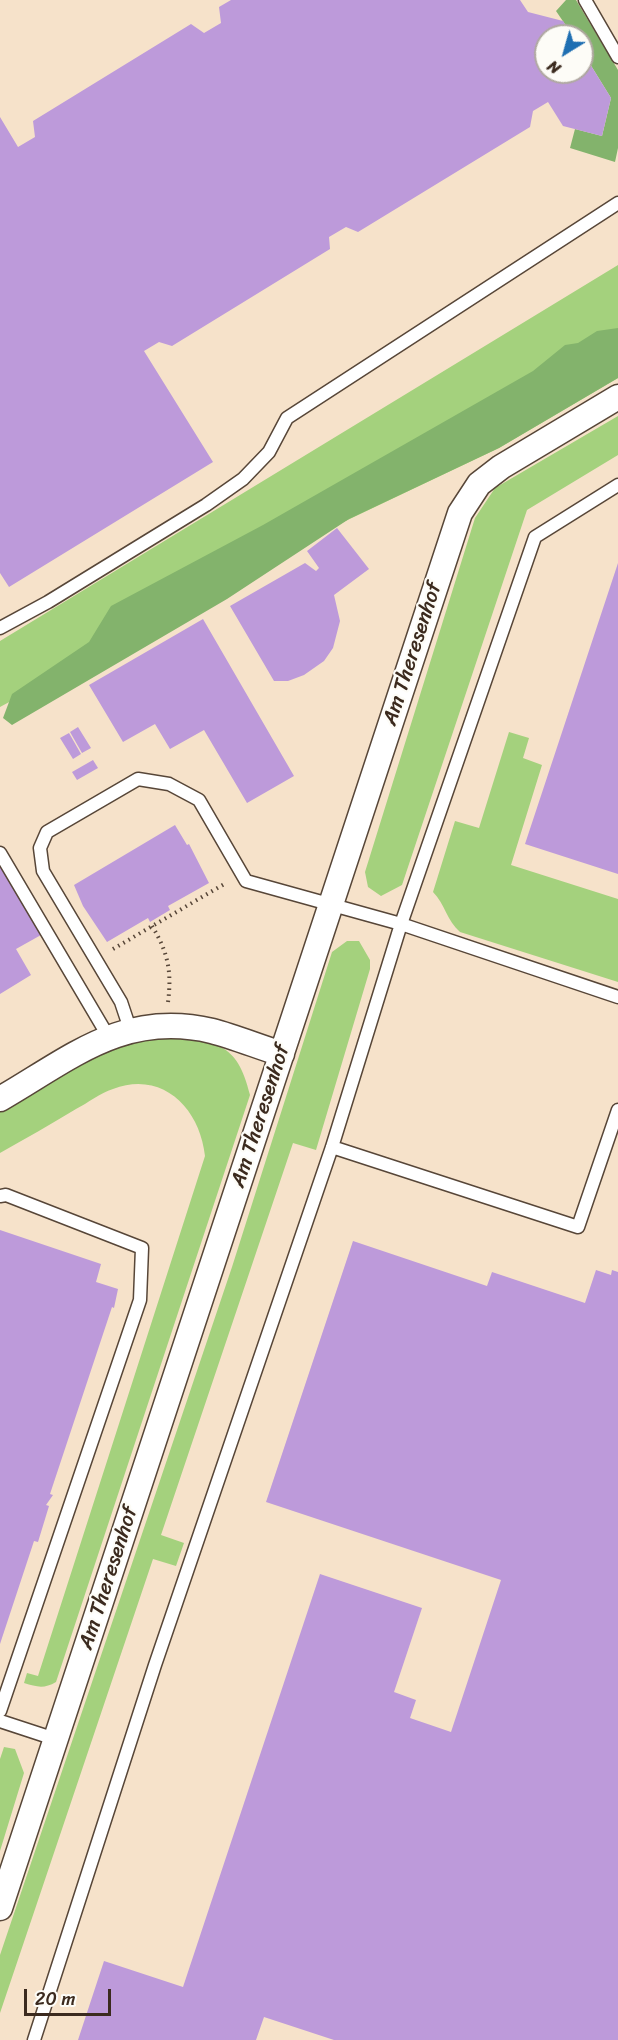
<!DOCTYPE html>
<html>
<head>
<meta charset="utf-8">
<style>
  body { margin:0 }
  #map { position:relative; width:618px; height:2040px; overflow:hidden; background:#f6e2ca; font-family:Sriracha,sans-serif }
  canvas { display:block }
  .north { position:absolute; left:534px; top:24px; width:60px; height:60px; box-sizing:border-box; background:#fdfcf7; border:2px solid #afa8a0; border-radius:50%; rotate:217deg; font-size:16px; font-weight:700; line-height:24px; text-align:center; color:#3b2a1e }
  .north::after { content:''; display:block; margin:auto; width:21px; height:27px; background:#1f6fb2; clip-path:polygon(50% 0,100% 100%,50% 72%,0 100%) }
  .scale { position:absolute; left:24px; top:1989px; width:87px; height:27px; box-sizing:border-box; border:3px solid #3b2a1e; border-top:0; padding-left:8px; font-size:18px; line-height:21px; white-space:nowrap; color:#3b2a1e; -webkit-text-stroke:4px #fdfcf7; paint-order:stroke }
</style>
</head>
<body>
<div id="map">
<canvas width="618" height="2040"></canvas>
<div class="north">N</div>
<div class="scale">20 m</div>
</div>
<script>
const ctx = document.querySelector('canvas').getContext('2d');
ctx.lineJoin = 'round';
function fill(path, color) { ctx.fillStyle = color; ctx.fill(path, 'evenodd'); }
function stroke(path, color, width, dash) { ctx.strokeStyle = color; ctx.lineWidth = width; ctx.lineCap = dash ? 'butt' : 'round'; ctx.setLineDash(dash || []); ctx.stroke(path); }
function drawText(font, color, halo, rows, align = 'center') {
  ctx.font = font + ' Sriracha,sans-serif'; ctx.lineWidth = 4.5; ctx.setLineDash([]); ctx.textBaseline = 'middle'; ctx.strokeStyle = halo; ctx.fillStyle = color; for (const [text, x, y, turn = 0] of rows) {
    ctx.save(); ctx.translate(x, y); ctx.rotate((+turn || 0) * Math.PI / 180); ctx.textAlign = isNaN(turn) ? turn : align; if (halo) ctx.strokeText(text, 0, 0); ctx.fillText(text, 0, 0); ctx.restore();
  }
}
fill(new Path2D(`
  M618,265V378L499,448L335,526L0,707V641Z
  M618,416V455L527,510L402,885L381,896L368,887L365,872L475,518L495,488Z
  M509,732L529,738L523,758L542,765L511,865L618,899V982L460,932C447,921 445,904 433,892L455,821L479,828Z
  M347,941H359L370,960V969L316,1150L293,1143L161,1535L184,1543L176,1566L153,1559L0,2013V1955L232,1267L332,952Z
  M165,1035C215,1043 237,1040 250,1095L56,1682C44,1689 37,1687 24,1683L27,1673L38,1676L205,1156C200,1109 163,1070 113,1089C100,1093 88,1103 76,1109C51,1124 25,1139 0,1153V1112L119,1043Z
  M4,1747L15,1749L24,1773L0,1851V1759Z`), '#a4d17d');
fill(new Path2D(`
  M566,0H576L618,70V148L615,162L570,148L575,129L602,136L611,98L582,51V36H573L556,11Z
  M618,328V378L499,448L349,519L227,599L12,725L3,718L12,694L89,642L111,606L263,525L533,371L565,345L578,343L597,331Z`), '#83b36c');
fill(new Path2D(`
  M231,0H520L528,12L563,21L573,36H546V72H582V51L611,98L602,136L563,126L548,102L533,111L530,127L358,232L346,227L329,237L330,249L172,346L159,342L144,351L213,462L9,587L0,573V117L18,147L35,137L33,121L191,24L204,33L221,23L219,7Z
  M337,528L369,569L334,595L340,621L333,648L324,661L304,675L288,681H274L230,606L305,563L316,571L319,568L307,551Z
  M618,563V874L525,844Z
  M203,619L294,776L247,803L204,730L170,749L155,724L123,742L89,685Z
  M78,727L91,748L82,753L70,732Z
  M69,733L81,754L73,759L60,738Z
  M93,760L98,768L77,780L72,772Z
  M175,825L187,845L189,844L209,883L168,906L170,910L150,922L148,918L107,942L83,906L74,885Z
  M0,865L41,935L16,949L31,975L0,994Z
  M0,1230L101,1264L96,1282L118,1289L114,1308L112,1307L50,1494L53,1495L46,1505L49,1506L38,1542L34,1541L0,1644Z
  M353,1241L487,1286L492,1272L585,1303L596,1270L611,1275L612,1270L618,1272V2040H334L264,2017L256,2040H78L104,1961L183,1987L320,1574L422,1608L394,1692L416,1700L410,1718L451,1732L501,1580L266,1502Z`), '#bd9ada');
const service = new Path2D(`
  M585,0L618,57
  M0,628L48,602L206,505L243,479L269,452L287,418L618,203
  M0,853L108,1036
  M130,1029L121,1002L43,871L40,848L47,832L138,779L169,784L199,800L246,881L401,924L618,997
  M332,1147L578,1227L618,1110
  M0,1196L6,1195L142,1248L140,1300L0,1711
  M0,1721L55,1739
  M34,2040L155,1665L332,1147L401,924L535,537L618,485`);
const minor = new Path2D(`
  M0,1099C71,1058 124,1010 212,1031C235,1037 259,1047 282,1054
  M0,1908L460,513L479,484L501,467L618,397`);
stroke(service, '#574638', 15);
stroke(minor, '#574638', 27);
stroke(new Path2D(`
  M152,926C168,952 172,972 168,1002
  M113,949L226,883`), '#574638', 4, [1.5, 4.5]);
stroke(service, '#fff', 12);
stroke(minor, '#fff', 24);
drawText('21px', '#3b2a1e', '#fdfcf7', [
  ["Am Theresenhof",413,654,-72],
  ["Am Theresenhof",261,1116,-72],
  ["Am Theresenhof",109,1578,-72]
]);
</script>
</body>
</html>
